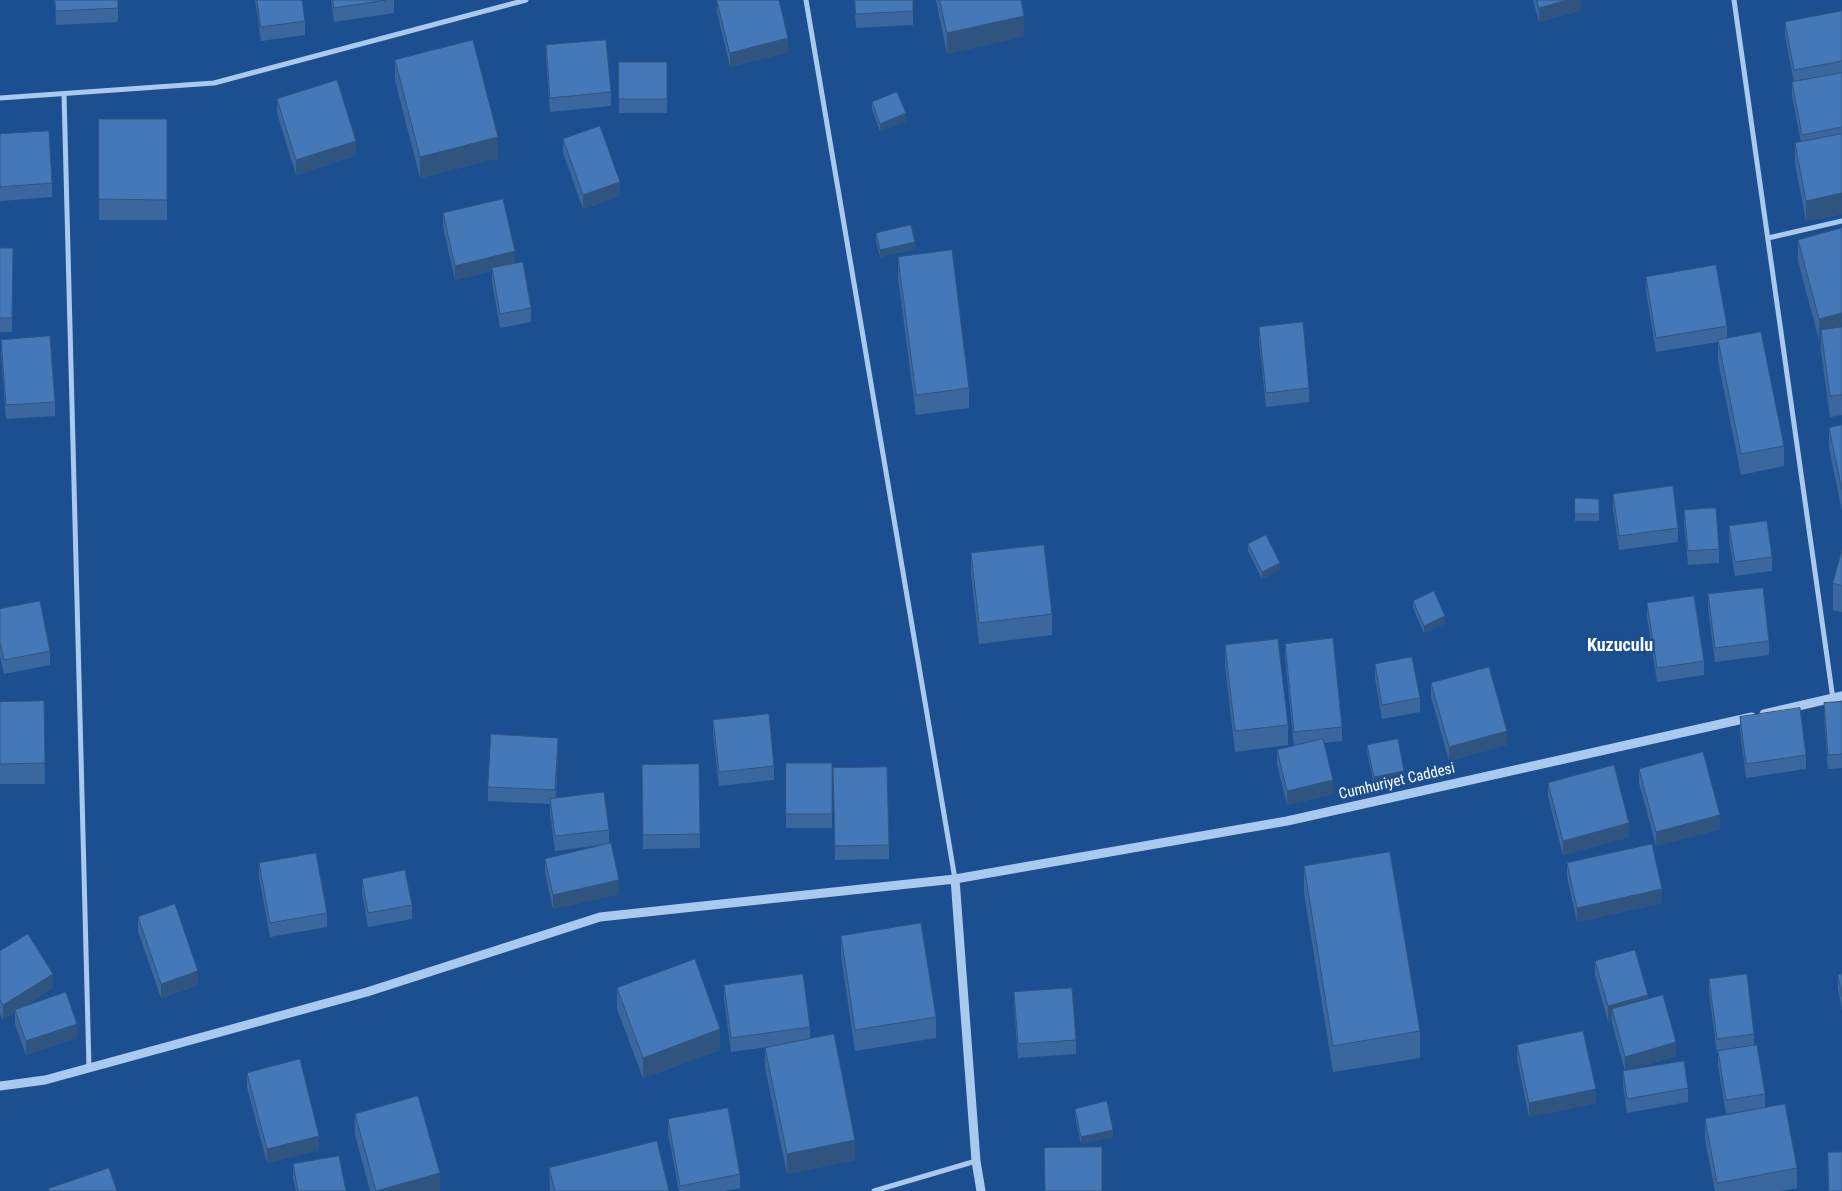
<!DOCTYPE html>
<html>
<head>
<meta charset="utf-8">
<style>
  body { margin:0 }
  canvas { display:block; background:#1b4f8f }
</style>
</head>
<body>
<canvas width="1842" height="1191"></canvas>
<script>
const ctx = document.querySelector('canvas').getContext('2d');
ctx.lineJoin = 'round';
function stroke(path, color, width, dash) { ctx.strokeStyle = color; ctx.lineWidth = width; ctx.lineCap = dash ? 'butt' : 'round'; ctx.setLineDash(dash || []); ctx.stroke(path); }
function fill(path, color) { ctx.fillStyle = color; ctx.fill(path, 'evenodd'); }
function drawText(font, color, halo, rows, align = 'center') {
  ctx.font = font + ' "Roboto Condensed",sans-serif'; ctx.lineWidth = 5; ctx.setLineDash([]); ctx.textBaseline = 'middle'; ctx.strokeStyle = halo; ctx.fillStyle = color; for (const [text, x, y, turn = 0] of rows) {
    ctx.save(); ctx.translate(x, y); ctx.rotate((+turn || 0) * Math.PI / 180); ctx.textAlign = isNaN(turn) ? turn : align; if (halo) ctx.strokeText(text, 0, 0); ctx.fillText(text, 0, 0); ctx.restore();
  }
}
stroke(new Path2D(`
  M806,0L955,879
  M1734,0L1833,699
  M64,94L89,1068
  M0,98L214,83L526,0
  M1768,238L1842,221
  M874,1191L976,1161`), '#a9c9ee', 5);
stroke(new Path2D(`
  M1764,714L1842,696
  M955,879L976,1161L981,1191
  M0,1086L45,1080L367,992L600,917L955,879L1287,821L1752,717`), '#a9c9ee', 9);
fill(new Path2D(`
  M55,0H118V22L56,25Z
  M255,0H302L305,21V35L261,41Z
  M331,0H394V13L334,22Z
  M717,0H779L788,52L730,67L717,12Z
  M854,0H913V25L856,28Z
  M936,0H1021L1024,36L947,54Z
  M1533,0H1581V10L1539,22Z
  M1842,11V214L1806,221L1795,164V143L1801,142L1792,96V82H1794L1785,36V22Z
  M546,45L611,92V106L550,112L546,59Z
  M395,60L498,158L420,178L395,80Z
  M619,62H667V113H619Z
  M277,99L356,155L296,175L277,113Z
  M872,102L906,121L880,131L872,109Z
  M99,119H167V220H99Z
  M0,134L52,183V197L0,201Z
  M563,139L620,196L583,209L563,153Z
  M443,213L515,264L531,308V322L500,328L492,282V271L455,280L443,227Z
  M1842,228V415L1830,417L1821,351V339L1819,340L1798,261V240Z
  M876,233L915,249L880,257L876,241Z
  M0,248H13L12,332H0Z
  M898,257L969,388V408L916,415L898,278Z
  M1646,277L1727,326V338L1784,446V466L1741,475L1718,361V342L1656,352L1646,291Z
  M1259,327L1309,388V402L1266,407L1259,341Z
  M1,340L55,402V416L6,419L1,354Z
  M1842,425V511L1829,448V428Z
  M1613,494L1678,528V542L1619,550L1613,508Z
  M1575,498L1599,499V521H1575Z
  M1684,510L1719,549V563L1688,565L1684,524Z
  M1729,526L1772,557V571L1735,576L1729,540Z
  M1248,544L1280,570L1262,579L1248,551Z
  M1842,550V612L1833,610V583Z
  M971,553L1052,614V635L979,644L971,574Z
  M1708,594L1769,641V655L1715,662L1708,608Z
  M1413,601L1445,623L1424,633L1413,608Z
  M1647,603L1704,661V675L1657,682L1647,617Z
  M0,609L50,651V665L4,674L0,656Z
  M1285,644L1342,727V741L1324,743L1333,794L1287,805L1277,764V750L1294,746L1285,658Z
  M1225,645L1288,725V745L1235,752L1225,666Z
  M1375,664L1420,698V712L1382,719L1375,678Z
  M1431,683L1507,745L1449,761L1431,697Z
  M44,701L45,784H0V702Z
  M1842,702V768L1828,769L1824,717V703Z
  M1740,717L1806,755V769L1746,778L1740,731Z
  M713,720L774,766V780L719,786L713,734Z
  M1367,745L1404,778L1374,784L1367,752Z
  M558,752L556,798L609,830V844L555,851L550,813V804L488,801V787Z
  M786,763H832V828H786Z
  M699,764L700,848L643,849L642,765Z
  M833,768L889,845V859L835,860Z
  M1639,769L1720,829L1656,846L1639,783Z
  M1548,783L1629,837L1563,855L1548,797Z
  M545,859L619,894L553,909L545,873Z
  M259,863L327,913V927L270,937L259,877Z
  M1567,863L1662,903L1577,922L1567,877Z
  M1304,866L1420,1031V1058L1333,1072L1304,893Z
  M362,879L412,905V919L368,927L362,893Z
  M138,917L198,985L161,998L138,931Z
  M841,936L936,1017V1038L855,1051L841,956Z
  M0,951L53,988L23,1007L77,1038L26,1055L15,1024V1012L3,1020L0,1014Z
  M1595,961L1648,999L1676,1056L1625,1071L1612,1023V1019L1608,1021L1595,975Z
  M1842,974V1011L1838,989V975Z
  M1709,979L1754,1034V1046L1765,1094V1108L1797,1168V1188L1782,1191H1715L1705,1140V1119L1762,1108L1726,1114L1718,1065V1053H1717L1709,993Z
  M724,985L810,1027V1039L855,1160L787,1174L765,1068V1048L767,1047L731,1052L724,999Z
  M617,988L720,1050L643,1078L617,1009Z
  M1014,992L1076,1040V1054L1018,1058L1014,1006Z
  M1517,1045L1596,1103L1529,1117L1517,1059Z
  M1623,1071L1688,1088V1102L1627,1113L1623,1085Z
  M247,1073L319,1150L267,1163L247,1087Z
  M1075,1109L1113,1137L1081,1144L1075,1116Z
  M355,1114L440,1191H370L355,1135Z
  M668,1119L740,1174V1188L725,1191H679L668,1133Z
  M293,1164L346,1191H296L293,1178Z
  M549,1168L669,1191H550Z`), '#3a679d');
fill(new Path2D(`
  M1567,0H1581V10L1539,22V8Z
  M1024,16V36L947,54V33Z
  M788,38V52L730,67V53Z
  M906,113V121L880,131V124Z
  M498,137V158L420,178V157Z
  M356,141V155L296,175V160Z
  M620,182V196L583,209V195Z
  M1842,193V214L1806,221V201Z
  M915,242V249L880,257V250Z
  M515,251V265L492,268V271L455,280V266Z
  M1842,313V333L1821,330V339L1819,340V319Z
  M1280,563V570L1262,579V572Z
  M1445,616V623L1424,633V626Z
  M1507,731V745L1449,761V747Z
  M558,738V752L555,804V790Z
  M1404,771V778L1374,784V777Z
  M1333,780V794L1287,805V791Z
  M1720,815V829L1656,846V832Z
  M1629,823V837L1563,855V841Z
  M619,880V894L553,909V895Z
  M1662,889V903L1577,922V908Z
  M198,971V985L161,998V984Z
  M53,974V988L16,1012L15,1010V1012L3,1020V1005Z
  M1648,995V1009H1612V1019L1608,1021V1006Z
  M77,1024V1038L26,1055V1041Z
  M720,1029V1050L643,1078V1058Z
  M1676,1042V1056L1625,1071V1057Z
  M1596,1089V1103L1529,1117V1103Z
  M1113,1130V1137L1081,1144V1137Z
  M319,1136V1150L267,1163V1149Z
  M855,1140V1160L787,1174V1154Z
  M440,1173V1191H377Z`), '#305480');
const building = new Path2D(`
  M55,0H118V8L56,11Z
  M257,0H302L305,21L261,27Z
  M333,0H386L334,8Z
  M717,0H779L788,38L730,53Z
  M855,0H913V11L856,14Z
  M940,0H1021L1024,16L947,33Z
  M1537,0H1567L1539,8Z
  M1842,11V61L1794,70L1785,22Z
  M473,40L498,137L420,157L395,60Z
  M606,40L611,92L550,98L546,45Z
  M619,62H667V99H619Z
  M1842,73V127L1802,135L1792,82Z
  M337,80L356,141L296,160L277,99Z
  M897,92L906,113L880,124L872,102Z
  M99,119H167V200L99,199Z
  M600,126L620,182L583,195L563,139Z
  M49,131L52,183L0,187V134Z
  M1842,134V193L1806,201L1795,143Z
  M503,199L515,251L455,266L443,213Z
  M911,225L915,242L880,250L876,233Z
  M1842,228V313L1819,319L1798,240Z
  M0,248H13L12,318H0Z
  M952,250L969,388L916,395L898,257Z
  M523,262L531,308L500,314L492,268Z
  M1716,265L1727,326L1656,338L1646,277Z
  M1303,322L1309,388L1266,393L1259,327Z
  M1842,327V395L1830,396L1821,330Z
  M1761,332L1784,446L1741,454L1718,340Z
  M50,336L55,402L6,405L1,340Z
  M1842,425V490L1829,428Z
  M1673,486L1678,528L1619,536L1613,494Z
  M1575,498L1599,499V514H1575Z
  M1716,508L1719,549L1688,551L1684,510Z
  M1767,521L1772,557L1735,562L1729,526Z
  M1266,535L1280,563L1262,572L1248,544Z
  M1044,545L1052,614L979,623L971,553Z
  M1842,550V586L1833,583Z
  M1763,588L1769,641L1715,648L1708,594Z
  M1434,591L1445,616L1424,626L1413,601Z
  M1694,596L1704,661L1657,668L1647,603Z
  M40,601L50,651L4,660L0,642V609Z
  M1333,638L1342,727L1294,732L1285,644Z
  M1278,639L1288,725L1235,731L1225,645Z
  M1412,657L1420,698L1382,705L1375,664Z
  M1489,667L1507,731L1449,747L1431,683Z
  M44,701L45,763L0,764V702Z
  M1842,702V754L1828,755L1824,703Z
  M1800,708L1806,755L1746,764L1740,717Z
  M769,714L774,766L719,772L713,720Z
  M491,734L558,738L555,790L488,787Z
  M1323,739L1333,780L1287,791L1277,750Z
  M1398,739L1404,771L1374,777L1367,745Z
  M1703,752L1720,815L1656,832L1639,769Z
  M786,763H832V814H786Z
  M699,764L700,834L643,835L642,765Z
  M1614,765L1629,823L1563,841L1548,783Z
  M887,767L889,845L835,846L833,768Z
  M604,792L609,830L555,836L550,799Z
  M611,843L619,880L553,895L545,859Z
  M1652,844L1662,889L1577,908L1567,863Z
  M1390,852L1420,1031L1333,1046L1304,866Z
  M316,853L327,913L270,923L259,863Z
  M405,870L412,905L368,913L362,879Z
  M175,904L198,971L161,984L138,917Z
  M921,923L936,1017L855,1030L841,936Z
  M28,934L53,974L3,1005L0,1000V951Z
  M1635,950L1648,995L1608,1006L1595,961Z
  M695,959L720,1029L643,1058L617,988Z
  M803,974L810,1027L731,1038L724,985Z
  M1747,974L1754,1034L1717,1039L1709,979Z
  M1842,974V997L1838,975Z
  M1072,988L1076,1040L1018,1044L1014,992Z
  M66,992L77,1024L26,1041L15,1010Z
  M1663,995L1676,1042L1625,1057L1612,1009Z
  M1583,1031L1596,1089L1529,1103L1517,1045Z
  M834,1034L855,1140L787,1154L765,1048Z
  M1757,1045L1765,1094L1726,1100L1718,1051Z
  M300,1059L319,1136L267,1149L247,1073Z
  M1684,1061L1688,1088L1627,1099L1623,1071Z
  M418,1096L440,1173L376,1191L355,1114Z
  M1107,1101L1113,1130L1081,1137L1075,1109Z
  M1785,1104L1797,1168L1717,1183L1705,1119Z
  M728,1108L740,1174L680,1186L668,1119Z
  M657,1141L669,1191H555L549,1168Z
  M1102,1147V1191H1045L1044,1148Z
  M1828,1152H1842V1191H1829Z
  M339,1156L346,1191H298L293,1164Z
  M109,1168L117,1191H49L48,1189Z`);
fill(building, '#4478b7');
stroke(building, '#305480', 1);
drawText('15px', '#fff', '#1b4f8f', [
  ["Cumhuriyet Caddesi",1397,782,-13]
]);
drawText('bold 18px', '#fff', '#1b4f8f', [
  ["Kuzuculu",1620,646]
]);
</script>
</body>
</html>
